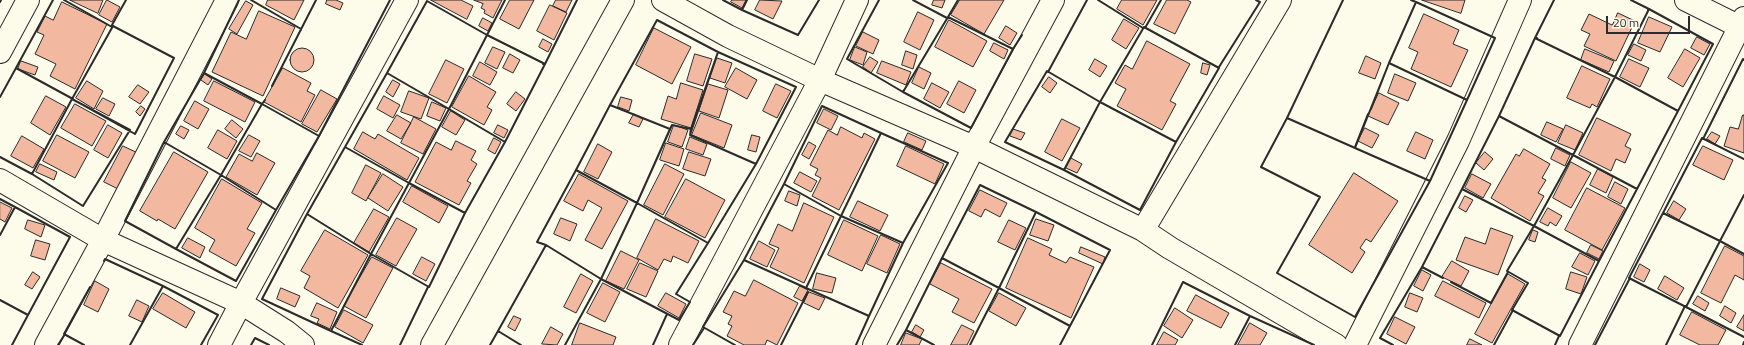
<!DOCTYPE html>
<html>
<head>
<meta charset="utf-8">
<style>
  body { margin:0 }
  #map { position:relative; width:1744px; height:345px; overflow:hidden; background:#fdfbea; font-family:"Titillium Web",sans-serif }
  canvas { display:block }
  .scale { position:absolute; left:1606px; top:16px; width:84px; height:18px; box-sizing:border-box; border:2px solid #2b2b2b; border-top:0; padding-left:5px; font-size:12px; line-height:14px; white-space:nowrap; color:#2b2b2b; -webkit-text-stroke:3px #fdfbea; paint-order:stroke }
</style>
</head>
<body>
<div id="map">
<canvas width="1744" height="345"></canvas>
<div class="scale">20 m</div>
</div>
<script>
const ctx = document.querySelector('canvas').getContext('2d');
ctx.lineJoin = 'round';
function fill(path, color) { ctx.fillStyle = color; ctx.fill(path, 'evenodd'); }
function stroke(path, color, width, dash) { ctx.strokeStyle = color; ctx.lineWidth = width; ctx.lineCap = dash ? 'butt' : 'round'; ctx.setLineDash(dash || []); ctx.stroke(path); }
const building = new Path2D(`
  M70,0H103L98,13Z
  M107,0L120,7L112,22L99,15Z
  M268,0H304L294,20L266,5Z
  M327,0H336L343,3L340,10L326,4Z
  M431,0H461L473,6L467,19Z
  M474,0H502L493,18L484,13L485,10L481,8L483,4Z
  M510,0H534L519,29L500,19Z
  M556,0H572L566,12L553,6Z
  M732,0H746L742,8L731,2Z
  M760,0L782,1L773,19L755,10Z
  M934,0H945L942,8L932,5Z
  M960,0H1004L984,34L951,15Z
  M1122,0H1157L1143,25L1117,9Z
  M1167,0H1187L1191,2L1175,34L1154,24Z
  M1422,0H1465L1461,13Z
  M246,1L253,5L237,34L229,29Z
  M62,2L107,24L75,89L50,76L56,64L35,54L44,35L37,32L45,16L53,20Z
  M550,5L567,13L554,40L537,31Z
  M259,11L295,27L263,96L212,72L231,32L246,39Z
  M918,12L934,20L920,50L904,42Z
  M1618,13L1635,21L1616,61L1584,46L1590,34L1581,30L1589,14L1612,25Z
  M1424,14L1459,30L1453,44L1468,50L1451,87L1411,69L1418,52L1409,48Z
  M1649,17L1672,27L1660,52L1638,43Z
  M483,18L492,23L488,31L479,26Z
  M1124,19L1139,28L1126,49L1112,40Z
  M949,20L987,41L973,67L935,47Z
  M1006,26L1017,33L1010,45L999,38Z
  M654,28L691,47L672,84L636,65Z
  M863,32L879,40L873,54L856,46Z
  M1697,37L1710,44L1704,55L1691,48Z
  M543,39L552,44L548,52L539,47Z
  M1147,41L1190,64L1170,101L1176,104L1162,130L1117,106L1126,89L1115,83L1125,65L1132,69Z
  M994,43L1008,50L1004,59L990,51Z
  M1634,44L1646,50L1641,61L1628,55Z
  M493,47L505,52L497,69L485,63Z
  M855,47L867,52L863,65L850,60Z
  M290 60a12 12 0 1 1 24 0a12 12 0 1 1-24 0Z
  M1585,49L1614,61L1609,72L1581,60Z
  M1685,49L1700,58L1683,87L1668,78Z
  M906,51L917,55L913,69L902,65Z
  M510,54L520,60L513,73L503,68Z
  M695,54L712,59L703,86L687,81Z
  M1366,56L1381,63L1375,79L1359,73Z
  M870,57L878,62L871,73L863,67Z
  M717,58L732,63L725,83L710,78Z
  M1095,59L1107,66L1100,77L1089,70Z
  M1629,59L1649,68L1640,87L1620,77Z
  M446,60L464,69L447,103L429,94Z
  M21,61L38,67L35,75L18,69Z
  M882,61L911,72L906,85L877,73Z
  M480,62L497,72L490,85L473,76Z
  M1203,63L1210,65L1207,75L1201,73Z
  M1582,66L1610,79L1597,107L1592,104L1590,108L1567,98Z
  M919,67L931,73L924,89L912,83Z
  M283,68L311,83L307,91L315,95L301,122L264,102Z
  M736,68L757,80L747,99L725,87Z
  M205,74L212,79L208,85L201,80Z
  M1395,74L1416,83L1408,101L1388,93Z
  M469,76L496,92L487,107L492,110L484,125L452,107Z
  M1049,77L1057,83L1050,93L1042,87Z
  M393,80L400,84L393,97L386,92Z
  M87,81L103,91L94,109L76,98Z
  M214,81L255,102L245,122L204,101Z
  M959,81L976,90L964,113L947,104Z
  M681,83L703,90L691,128L661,119L668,96L676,99Z
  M932,83L949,92L940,108L924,99Z
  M708,84L728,90L719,118L699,111Z
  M776,84L791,91L777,118L763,111Z
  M138,85L149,92L140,104L129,97Z
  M321,90L337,99L317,132L302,124Z
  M409,91L429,98L421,119L401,112Z
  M516,92L525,99L516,111L507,104Z
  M1379,93L1399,103L1388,125L1368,116Z
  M46,96L66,107L50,135L31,123Z
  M384,96L400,105L393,118L377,109Z
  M621,97L632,100L629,111L618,107Z
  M103,98L115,104L109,116L96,109Z
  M195,101L209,109L198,129L184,121Z
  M432,102L446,108L440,121L427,116Z
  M75,104L106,121L92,146L61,128Z
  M141,106L145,109L140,116L136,112Z
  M824,109L838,116L831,130L817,123Z
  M451,111L465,120L456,135L442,127Z
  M701,113L732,125L724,148L692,135Z
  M634,114L643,119L639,127L629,123Z
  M397,115L411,123L401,139L387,131Z
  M1743,115H1744V153L1724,146L1730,127L1738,129Z
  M414,117L436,129L423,154L401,143Z
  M1597,118L1631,134L1625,146L1631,149L1625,163L1616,159L1611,171L1579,155Z
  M1062,119L1080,128L1062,161L1045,152Z
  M232,120L243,129L236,138L225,129Z
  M1547,122L1563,129L1556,142L1541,135Z
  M108,125L122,133L108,158L94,150Z
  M498,125L508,130L504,138L494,133Z
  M674,125L688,130L682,147L668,142Z
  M1566,125L1583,133L1575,150L1558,143Z
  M181,126L189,130L184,139L176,134Z
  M841,127L862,138L864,133L875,139L839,210L812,196L821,178L815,175L818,169L810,165L828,130L837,135Z
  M1365,128L1379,135L1372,148L1358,141Z
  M1013,129L1025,133L1021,140L1010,136Z
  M218,130L237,141L227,159L208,148Z
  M363,132L375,139L378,134L419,158L407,180L354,149Z
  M1416,132L1433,140L1425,159L1407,151Z
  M1712,132L1720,136L1715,144L1707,139Z
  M908,133L926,141L922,150L904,142Z
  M57,135L89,152L75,178L43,161Z
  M249,135L260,141L251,157L239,151Z
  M752,135L760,137L756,152L748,150Z
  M22,136L44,149L33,168L11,156Z
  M690,137L707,144L703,155L686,149Z
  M494,138L501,142L495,154L488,150Z
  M456,141L476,151L471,160L477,164L467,181L471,183L459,205L415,182L436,142L451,150Z
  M809,142L816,146L809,159L802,155Z
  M666,143L684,149L679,166L660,160Z
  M598,144L612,152L598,179L584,172Z
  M123,146L142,155L124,192L104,182Z
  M906,146L944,164L935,184L897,166Z
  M1703,146L1733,160L1724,180L1693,165Z
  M1556,148L1570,155L1565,166L1551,159Z
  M1524,149L1550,164L1542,178L1546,180L1538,193L1544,196L1530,221L1491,198L1516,154L1519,156Z
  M174,152L208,172L175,229L158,219L157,221L140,211Z
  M689,152L711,159L705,176L683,169Z
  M1485,152L1493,159L1484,170L1476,163Z
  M257,153L275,163L257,195L226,177L239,154L252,161Z
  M1071,158L1082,164L1077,173L1066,168Z
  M1571,162L1591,173L1571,208L1553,198Z
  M40,164L57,172L54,180L36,172Z
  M665,164L684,174L663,215L644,205Z
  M366,165L381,173L366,201L352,193Z
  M1598,169L1613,177L1606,193L1590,185Z
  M800,172L817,181L811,192L794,183Z
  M1354,173L1398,201L1371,242L1366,239L1360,248L1365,252L1352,273L1309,245Z
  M383,174L403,187L388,211L368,198Z
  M579,174L628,201L602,249L585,240L602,208L588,200L583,211L564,201Z
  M1472,174L1491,184L1483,198L1465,188Z
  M222,179L262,203L247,229L255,233L236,266L209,251L215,240L195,228Z
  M686,179L725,200L705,238L665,217Z
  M1615,182L1628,189L1621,204L1608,197Z
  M412,186L448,206L439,223L403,202Z
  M1587,188L1625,208L1602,250L1565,230Z
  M980,190L1007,203L1000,217L985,209L981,217L969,211Z
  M789,191L800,195L797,206L785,201Z
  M1465,196L1473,200L1466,212L1459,208Z
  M858,201L888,215L880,231L850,217Z
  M1674,201L1686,209L1679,220L1667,213Z
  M0,202L12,208L5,222L0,219Z
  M804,203L834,217L804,283L770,267L779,248L769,244L778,224L792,231Z
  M1548,208L1562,216L1556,226L1550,222L1548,226L1540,222Z
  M374,209L389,217L369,252L354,243Z
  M397,218L417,229L396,266L376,255Z
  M561,218L577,224L570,241L554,234Z
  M656,219L699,241L688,263L673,256L671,262L664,259L658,270L637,258Z
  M1036,219L1054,225L1048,241L1030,235Z
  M28,220L45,225L41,237L25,229Z
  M844,220L878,236L862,271L828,255Z
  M1009,220L1026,228L1015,250L998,242Z
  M1491,228L1513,236L1498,275L1456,260L1465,237L1485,244Z
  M325,230L368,255L338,308L304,288L310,276L301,271Z
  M1533,230L1538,232L1535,242L1529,240Z
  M881,235L900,244L887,273L867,264Z
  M188,238L205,247L200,258L182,248Z
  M1028,238L1052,249L1049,255L1066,263L1070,257L1094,267L1071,318L1006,288Z
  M36,240L50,244L45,260L31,256Z
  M759,241L775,250L767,267L750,259Z
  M1591,245L1603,251L1599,259L1587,253Z
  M1725,246L1744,256V280L1735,275L1721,303L1701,293Z
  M1081,247L1105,257L1103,264L1079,253Z
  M621,251L639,260L624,289L606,281Z
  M1580,253L1595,261L1588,275L1572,267Z
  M372,257L393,268L366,318L344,306Z
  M422,257L435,264L426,281L413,274Z
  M1452,261L1469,271L1461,286L1442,277Z
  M640,263L658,271L646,297L627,289Z
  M941,263L992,289L974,323L952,312L959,299L930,284Z
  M1640,264L1650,270L1644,282L1634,277Z
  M1422,270L1431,275L1423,291L1414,286Z
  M33,272L40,277L32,289L25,285Z
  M1571,272L1587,277L1581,294L1566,289Z
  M817,273L836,278L832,293L813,289Z
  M581,274L593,281L576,313L564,307Z
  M1508,274L1525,284L1492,343L1475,334Z
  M1665,276L1684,288L1677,300L1658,289Z
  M754,280L798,303L777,345L767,340L765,345H744L727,336L732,326L728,324L732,316L723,312L734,291L745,296Z
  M95,281L109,289L98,312L84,305Z
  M1443,281L1486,303L1479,318L1435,296Z
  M603,283L620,292L605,322L587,313Z
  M800,286L808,290L802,301L794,297Z
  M281,288L300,296L295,307L277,299Z
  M809,292L825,298L819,310L804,303Z
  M163,293L195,312L186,328L153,309Z
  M666,293L686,304L679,318L658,306Z
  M999,293L1026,308L1016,326L989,311Z
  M1410,293L1423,298L1417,312L1405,307Z
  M1196,295L1229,313L1221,328L1187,311Z
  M1698,296L1709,303L1705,311L1693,304Z
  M137,300L149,306L142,322L129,316Z
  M317,303L337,312L330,329L317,323L319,319L311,316Z
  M1725,306L1736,313L1731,323L1720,316Z
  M1175,308L1193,320L1182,338L1164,326Z
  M344,310L373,325L363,343L335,327Z
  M1692,312L1726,330L1718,345H1700L1680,335Z
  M1744,315V331L1737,327Z
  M514,316L521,319L515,331L508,327Z
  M1395,317L1415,327L1406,344L1387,334Z
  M580,323L616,337L613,345H572Z
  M1250,323L1267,333L1260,345H1238Z
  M916,325L924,330L920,337L912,332Z
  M962,325L974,331L967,345H951Z
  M551,327L563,334L557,345L542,344Z
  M1164,332L1178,340L1175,345H1157Z
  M906,333L922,339L919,345H901Z
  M1470,339L1482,345H1467Z`);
fill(building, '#f2b8a0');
stroke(building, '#2b2b2b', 1);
const minor = new Path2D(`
  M663,0L728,36L820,80L974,147L1143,230L1170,248L1336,345
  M1686,0L1744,29
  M0,52L28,0
  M0,180L103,240L241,303L287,332L303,345
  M1143,230L1280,0
  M46,345L103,240L227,0
  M219,345L241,303L407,0
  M432,345L623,0
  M680,345L820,80L857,0
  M874,345L974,147L1053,0
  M1355,345L1458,141L1520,0
  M1580,345L1744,18`);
stroke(minor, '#2b2b2b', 24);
stroke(minor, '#fdfbea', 22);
stroke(new Path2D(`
  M53,0L16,68L73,99
  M64,0L112,27
  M251,0L301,29V30
  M723,0L742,10
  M747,0L742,10L798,35L819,0
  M879,0L847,59L903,92L904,90
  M913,0L947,18
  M1098,0L1143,28
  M1631,0L1649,9L1648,10
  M0,2L1,0
  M1416,2L1495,38L1467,100L1389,63Z
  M1649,9L1713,44L1678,111L1615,77Z
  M948,17L1013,49L971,128L903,92Z
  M949,18L948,17L958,0
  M657,20L718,52L691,129L672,125L670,129L610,105Z
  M112,25L126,0
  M113,26L174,58L135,134L72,99Z
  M1144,27L1219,68L1176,142L1100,102Z
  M1145,28L1161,0
  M487,35L427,1L387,73L449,109L505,0
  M487,35L545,64L505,142L449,109Z
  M1535,38L1615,77L1573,155L1499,116Z
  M1537,38H1535L1554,0
  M1012,49H1013L1022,35
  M718,52L796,87L756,164L690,135Z
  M1389,63L1467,100L1430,181L1355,148Z
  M543,64H545L577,0
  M1219,67L1260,2L1256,0
  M1047,71L1100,102L1064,170L1005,142Z
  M1048,72L1087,0
  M204,73L262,104L221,175L164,142Z
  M204,73L239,0
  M387,73L449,109L409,183L345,147Z
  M1615,77L1678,111L1637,189L1573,155Z
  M272,86L316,0
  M0,97L16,68
  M72,99L130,130L83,206L32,174Z
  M265,100L262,104L319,136L390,0
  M1100,102L1176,142L1140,210L1064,170Z
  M262,104L319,136L276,210L221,175Z
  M610,105L670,129L637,203L576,170Z
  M822,106L881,133L841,216L784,184Z
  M449,109L505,142L465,213L409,183Z
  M1371,109L1389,63L1416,2L1411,0
  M1499,116L1573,155L1534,226L1462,189Z
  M1287,118L1430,181L1355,317L1277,273L1320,197L1261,167Z
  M1287,118L1343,0
  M672,125L691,129L690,135L756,164L708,243L637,203Z
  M881,133L948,163L903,243L841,216Z
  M1703,139L1743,59L1744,60
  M164,142L221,175L176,249L125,221Z
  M345,147L409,183L371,254L307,214Z
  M1355,147L1368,114
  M1573,155L1637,189L1599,261L1534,226Z
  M0,157L32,174L33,172
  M576,170L637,203L601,279L546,245L537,242Z
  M221,175L276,210L236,281L176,249Z
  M409,183L465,213L429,287L371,254Z
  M784,184L841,216L806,288L744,260Z
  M980,185L1036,212L999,288L942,258Z
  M0,199L15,207L14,209
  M637,203L708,243L676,294L690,302L679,320L601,279Z
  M1036,212L1110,250L1070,326L999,288Z
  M1663,213L1720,241L1686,307L1629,278Z
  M307,214L371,254L331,331L262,299Z
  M1664,214L1663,213L1702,138L1744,159
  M841,216L903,243L869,316L806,288Z
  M1534,226L1599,261L1560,336L1512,310L1528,283L1507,271Z
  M0,235L15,207L70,237L28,315L0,300
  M1720,241L1744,195
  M1719,243L1720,241L1744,254
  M104,261L105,259L163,286L218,315L201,345
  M1423,268L1422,267L1462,189
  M1451,282L1491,303L1508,272
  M1686,307L1744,337
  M1250,316L1314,345
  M332,329L331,331L362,345
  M12,345L28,315
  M58,345L65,334
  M84,345L64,334L90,287
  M130,345L163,286
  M251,345L255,338L269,345
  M400,345L428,287
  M490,345L498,331L499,332
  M521,345L498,331L546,245
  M565,345L601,279
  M653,345L667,314
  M693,345L704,328
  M735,345L703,327L744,260
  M781,345L808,292
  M856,345L869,316H868
  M897,345L906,330
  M934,345L906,330L942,258L943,259
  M970,345L999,288L998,287
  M1060,345L1070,326L1068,325
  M1152,345L1183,282L1250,316L1235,345
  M1393,345L1380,338L1422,267L1443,278
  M1494,345L1513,310
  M1555,345L1559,336
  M1595,345L1630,278
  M1666,345L1685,306
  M1743,345L1744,342`), '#2b2b2b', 2);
</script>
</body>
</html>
